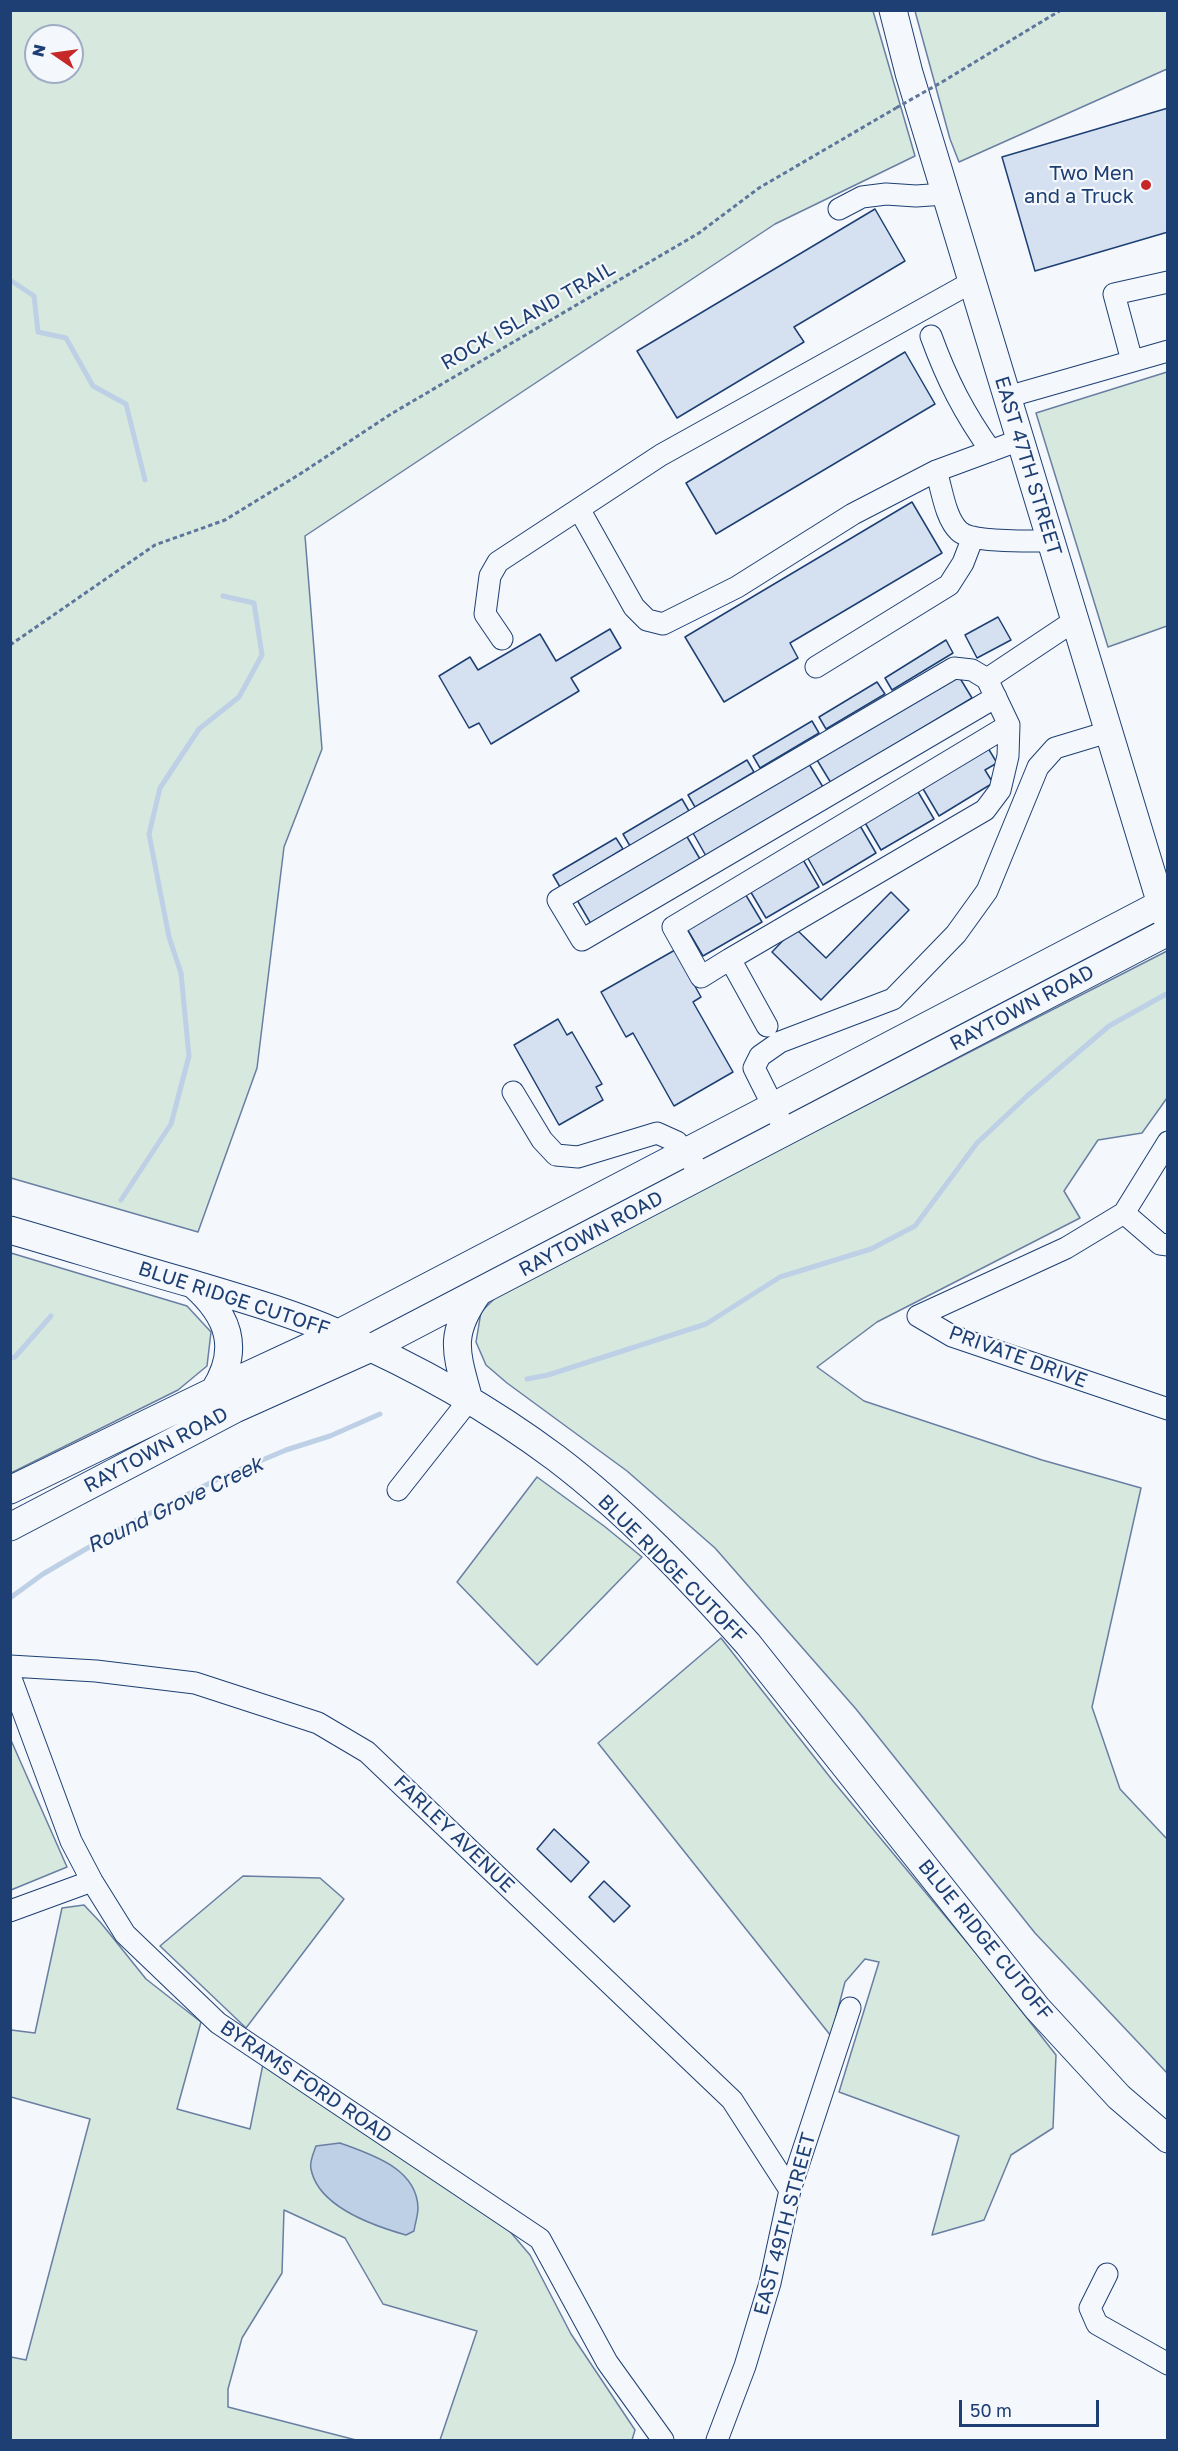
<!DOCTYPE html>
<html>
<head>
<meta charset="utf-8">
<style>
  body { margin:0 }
  #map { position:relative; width:1178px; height:2451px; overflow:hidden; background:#f4f7fb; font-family:"Golos Text",sans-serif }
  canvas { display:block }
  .frame { position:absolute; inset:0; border:12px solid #1d3f73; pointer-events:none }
  .north { position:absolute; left:24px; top:24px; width:60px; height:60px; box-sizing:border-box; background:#f4f7fb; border:2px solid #9eadc5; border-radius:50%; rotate:283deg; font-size:16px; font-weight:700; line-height:24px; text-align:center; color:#1d3f73 }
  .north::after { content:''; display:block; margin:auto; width:21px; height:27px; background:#c62828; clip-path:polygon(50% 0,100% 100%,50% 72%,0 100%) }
  .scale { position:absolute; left:959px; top:2400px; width:140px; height:27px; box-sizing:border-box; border:3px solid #1d3f73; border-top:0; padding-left:8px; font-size:18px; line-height:21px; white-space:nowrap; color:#1d3f73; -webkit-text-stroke:4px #f4f7fb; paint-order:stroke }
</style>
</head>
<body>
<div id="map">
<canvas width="1178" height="2451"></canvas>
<div class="frame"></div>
<div class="north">N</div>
<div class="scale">50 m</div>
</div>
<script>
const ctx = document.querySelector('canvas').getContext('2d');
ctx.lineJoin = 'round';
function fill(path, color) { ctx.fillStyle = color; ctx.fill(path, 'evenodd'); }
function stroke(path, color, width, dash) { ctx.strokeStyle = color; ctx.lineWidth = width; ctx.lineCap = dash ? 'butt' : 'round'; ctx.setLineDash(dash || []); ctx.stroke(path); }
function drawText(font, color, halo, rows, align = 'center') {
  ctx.font = font + ' "Golos Text",sans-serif'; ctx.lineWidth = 4.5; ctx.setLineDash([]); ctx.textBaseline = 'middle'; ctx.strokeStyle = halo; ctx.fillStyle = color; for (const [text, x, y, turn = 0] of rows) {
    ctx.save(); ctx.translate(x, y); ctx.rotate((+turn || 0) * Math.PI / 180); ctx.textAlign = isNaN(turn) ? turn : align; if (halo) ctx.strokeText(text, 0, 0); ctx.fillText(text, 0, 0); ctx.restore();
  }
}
const green = new Path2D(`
  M10,11H873L915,156L775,224L305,536L322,749L284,847L257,1068L198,1232L11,1178ZM36,36H72V72H36Z
  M915,11H1167V69L959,162L950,139Z
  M1167,372V626L1108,647L1036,413Z
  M1167,951V1098L1142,1133L1098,1140L1064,1191L1080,1218L877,1322L817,1367L864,1401L1042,1460L1141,1488L1092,1707L1120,1789L1167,1839V2073L1035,1933L856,1709L715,1548L627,1471L507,1383L486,1365L476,1342L481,1312L501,1292Z
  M11,1253L187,1306L211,1332L207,1366L178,1390L11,1473Z
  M537,1477L604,1526L642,1557L537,1665L457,1582Z
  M721,1638L833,1781L980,1958L1056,2055L1053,2128L1011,2155L984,2220L932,2235L959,2136L839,2092L879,1962L865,1959L845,1982L831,2036L598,1743Z
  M10,1738L67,1867L11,1890H10Z
  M243,1876L320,1878L344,1899L246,2028L160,1946Z
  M84,1905L101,1923L146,1979L201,2022L177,2109L250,2129L263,2064L507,2228L530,2255L571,2334L635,2430L632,2440H440L477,2331L383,2304L345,2238L284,2210L282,2273L242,2338L228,2389V2407L356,2440H11V2357L26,2360L90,2119L11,2097V2030L35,2033L62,1908Z`);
fill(green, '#d7e8df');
stroke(green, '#687fa3', 1.5);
const water = new Path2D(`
  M340,2143C370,2154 417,2168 418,2208C418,2215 415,2224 414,2231L406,2235C374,2226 318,2207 311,2169C309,2162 314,2152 316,2146Z`);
fill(water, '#bed0e5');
stroke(water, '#687fa3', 1.5);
stroke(new Path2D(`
  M10,280L34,296L38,332L66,338L93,386L126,404L145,480
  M121,1200L171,1124L189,1056L181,973L169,937L149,834L160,788L199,729L239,697L262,655L254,603L223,596
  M10,1358L15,1357L51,1316
  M527,1379L548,1375L706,1324L780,1277L871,1249L915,1226L977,1143L1027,1096L1109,1026L1168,993
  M10,1598L43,1574L127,1525L222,1477L286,1450L330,1436L380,1414`), '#bed0e5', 5);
const building = new Path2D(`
  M1168,108V232L1035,271L1002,157Z
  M875,209L905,261L794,327L804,342L677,418L637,351Z
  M905,352L935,404L716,534L686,483Z
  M912,502L942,553L790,643L798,658L724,702L685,637Z
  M998,617L1011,640L977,658L965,635Z
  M610,629L621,648L571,678L579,691L491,744L479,723L469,728L439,676L470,657L478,670L540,634L556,661Z
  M946,640L953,653L892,690L885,678Z
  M958,675L972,698L831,783L817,760Z
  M877,682L885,694L826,729L819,717Z
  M812,721L819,733L760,768L753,756Z
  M988,748L997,763L985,770L993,783L939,816L922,787Z
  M747,760L754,772L695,807L688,795Z
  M809,764L823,787L706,856L693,833Z
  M917,790L934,819L881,850L864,821Z
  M682,799L689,811L630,846L623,834Z
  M859,824L876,853L823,885L806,855Z
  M686,835L700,859L591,924L577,900Z
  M616,838L623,849L560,887L553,875Z
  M802,858L819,887L766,918L749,889Z
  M744,892L762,922L703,956L686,927Z
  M891,892L909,910L821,1000L772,952L795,928L826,958Z
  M675,950L701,997L693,1002L733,1072L674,1106L633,1033L626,1037L601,992Z
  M558,1019L567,1035L572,1032L602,1084L596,1087L603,1100L559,1125L514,1045Z
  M554,1829L589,1862L571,1882L537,1849Z
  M604,1881L630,1906L614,1922L589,1897Z`);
fill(building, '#d5e0f0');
stroke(building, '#1d3f73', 1.5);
const minor = new Path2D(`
  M839,209L862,197L886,194L916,196L945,194
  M931,336C947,380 964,413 991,451
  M1132,361L1114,294L1168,282
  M1007,397L1168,351
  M936,471C942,489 945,518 959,531C971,543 1033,541 1050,541
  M579,509L634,607L647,620L663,624L737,587L853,514L936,471L1020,440
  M502,639L485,614L490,576L498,562L661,455L972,282
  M816,667L949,585L963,563L973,537
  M987,679L972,670L954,668L558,900L582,940L996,697
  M730,959L701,977L673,927L1009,725
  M767,1026L730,959L985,810L1000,790L1008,756L1009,725L987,679L1074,621
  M513,1092L542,1140L556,1155L578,1157L657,1133L677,1142L702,1175
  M780,1120L754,1068L760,1056L780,1042L893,999L956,934L987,891L1038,767L1055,748L1108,732
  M1124,1213L1160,1244L1168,1245
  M918,1316L1066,1248L1124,1213L1168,1142
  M918,1316L952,1336L1168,1409
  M398,1490L469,1400
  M10,1666L96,1671L195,1683L318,1723L367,1752L732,2100L790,2190
  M10,1676L71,1841L92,1881L125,1934L218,2023L540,2239L607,2362L663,2440
  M10,1911L92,1881
  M1107,2274L1090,2308L1097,2324L1168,2364
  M717,2440L745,2366L770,2283L790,2190L850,2008`);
const major = new Path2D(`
  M893,10L909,73L1161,904L1167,919
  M10,1230C72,1248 132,1267 193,1284C243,1299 292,1313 340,1334C416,1367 489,1408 556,1458C627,1512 689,1578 748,1644L1037,2008L1119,2097L1168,2139
  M194,1285C229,1316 241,1349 214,1391
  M469,1400C456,1352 448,1335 478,1293
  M10,1490L214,1391L339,1333L1168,900
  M10,1527L235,1409L371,1348L1168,932`);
stroke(minor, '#1d3f73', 23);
stroke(major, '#1d3f73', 29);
stroke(new Path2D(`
  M942,82L1061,10
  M10,645L155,545L225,520L300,474L391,414L699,233L759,188L896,108`), '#5e769c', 3, [4.5, 3]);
stroke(minor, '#f4f7fb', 21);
stroke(major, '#f4f7fb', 27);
stroke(new Path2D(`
  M896,108L942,82`), '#5e769c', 3, [4.5, 3]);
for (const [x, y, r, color] of [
  [1146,185,6,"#c62828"]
]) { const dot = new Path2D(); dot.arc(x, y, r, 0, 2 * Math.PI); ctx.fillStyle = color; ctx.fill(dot); stroke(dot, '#f4f7fb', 2); }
drawText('20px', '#1d3f73', '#f4f7fb', [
  ["Two Men",1134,174],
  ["and a Truck",1134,197]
], 'right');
drawText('20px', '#1d3f73', '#f4f7fb', [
  ["ROCK ISLAND TRAIL",528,316,-30],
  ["EAST 47TH STREET",1028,466,73],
  ["RAYTOWN ROAD",1022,1008,-28],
  ["RAYTOWN ROAD",591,1234,-28],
  ["BLUE RIDGE CUTOFF",234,1299,18],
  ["PRIVATE DRIVE",1018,1357,20],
  ["RAYTOWN ROAD",156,1450,-28],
  ["BLUE RIDGE CUTOFF",672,1569,45],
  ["FARLEY AVENUE",454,1834,44],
  ["BLUE RIDGE CUTOFF",985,1940,51],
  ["BYRAMS FORD ROAD",306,2082,34],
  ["EAST 49TH STREET",785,2224,-75]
]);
drawText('italic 21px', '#1d3f73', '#f4f7fb', [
  ["Round Grove Creek",175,1505,-26]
]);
</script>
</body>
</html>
